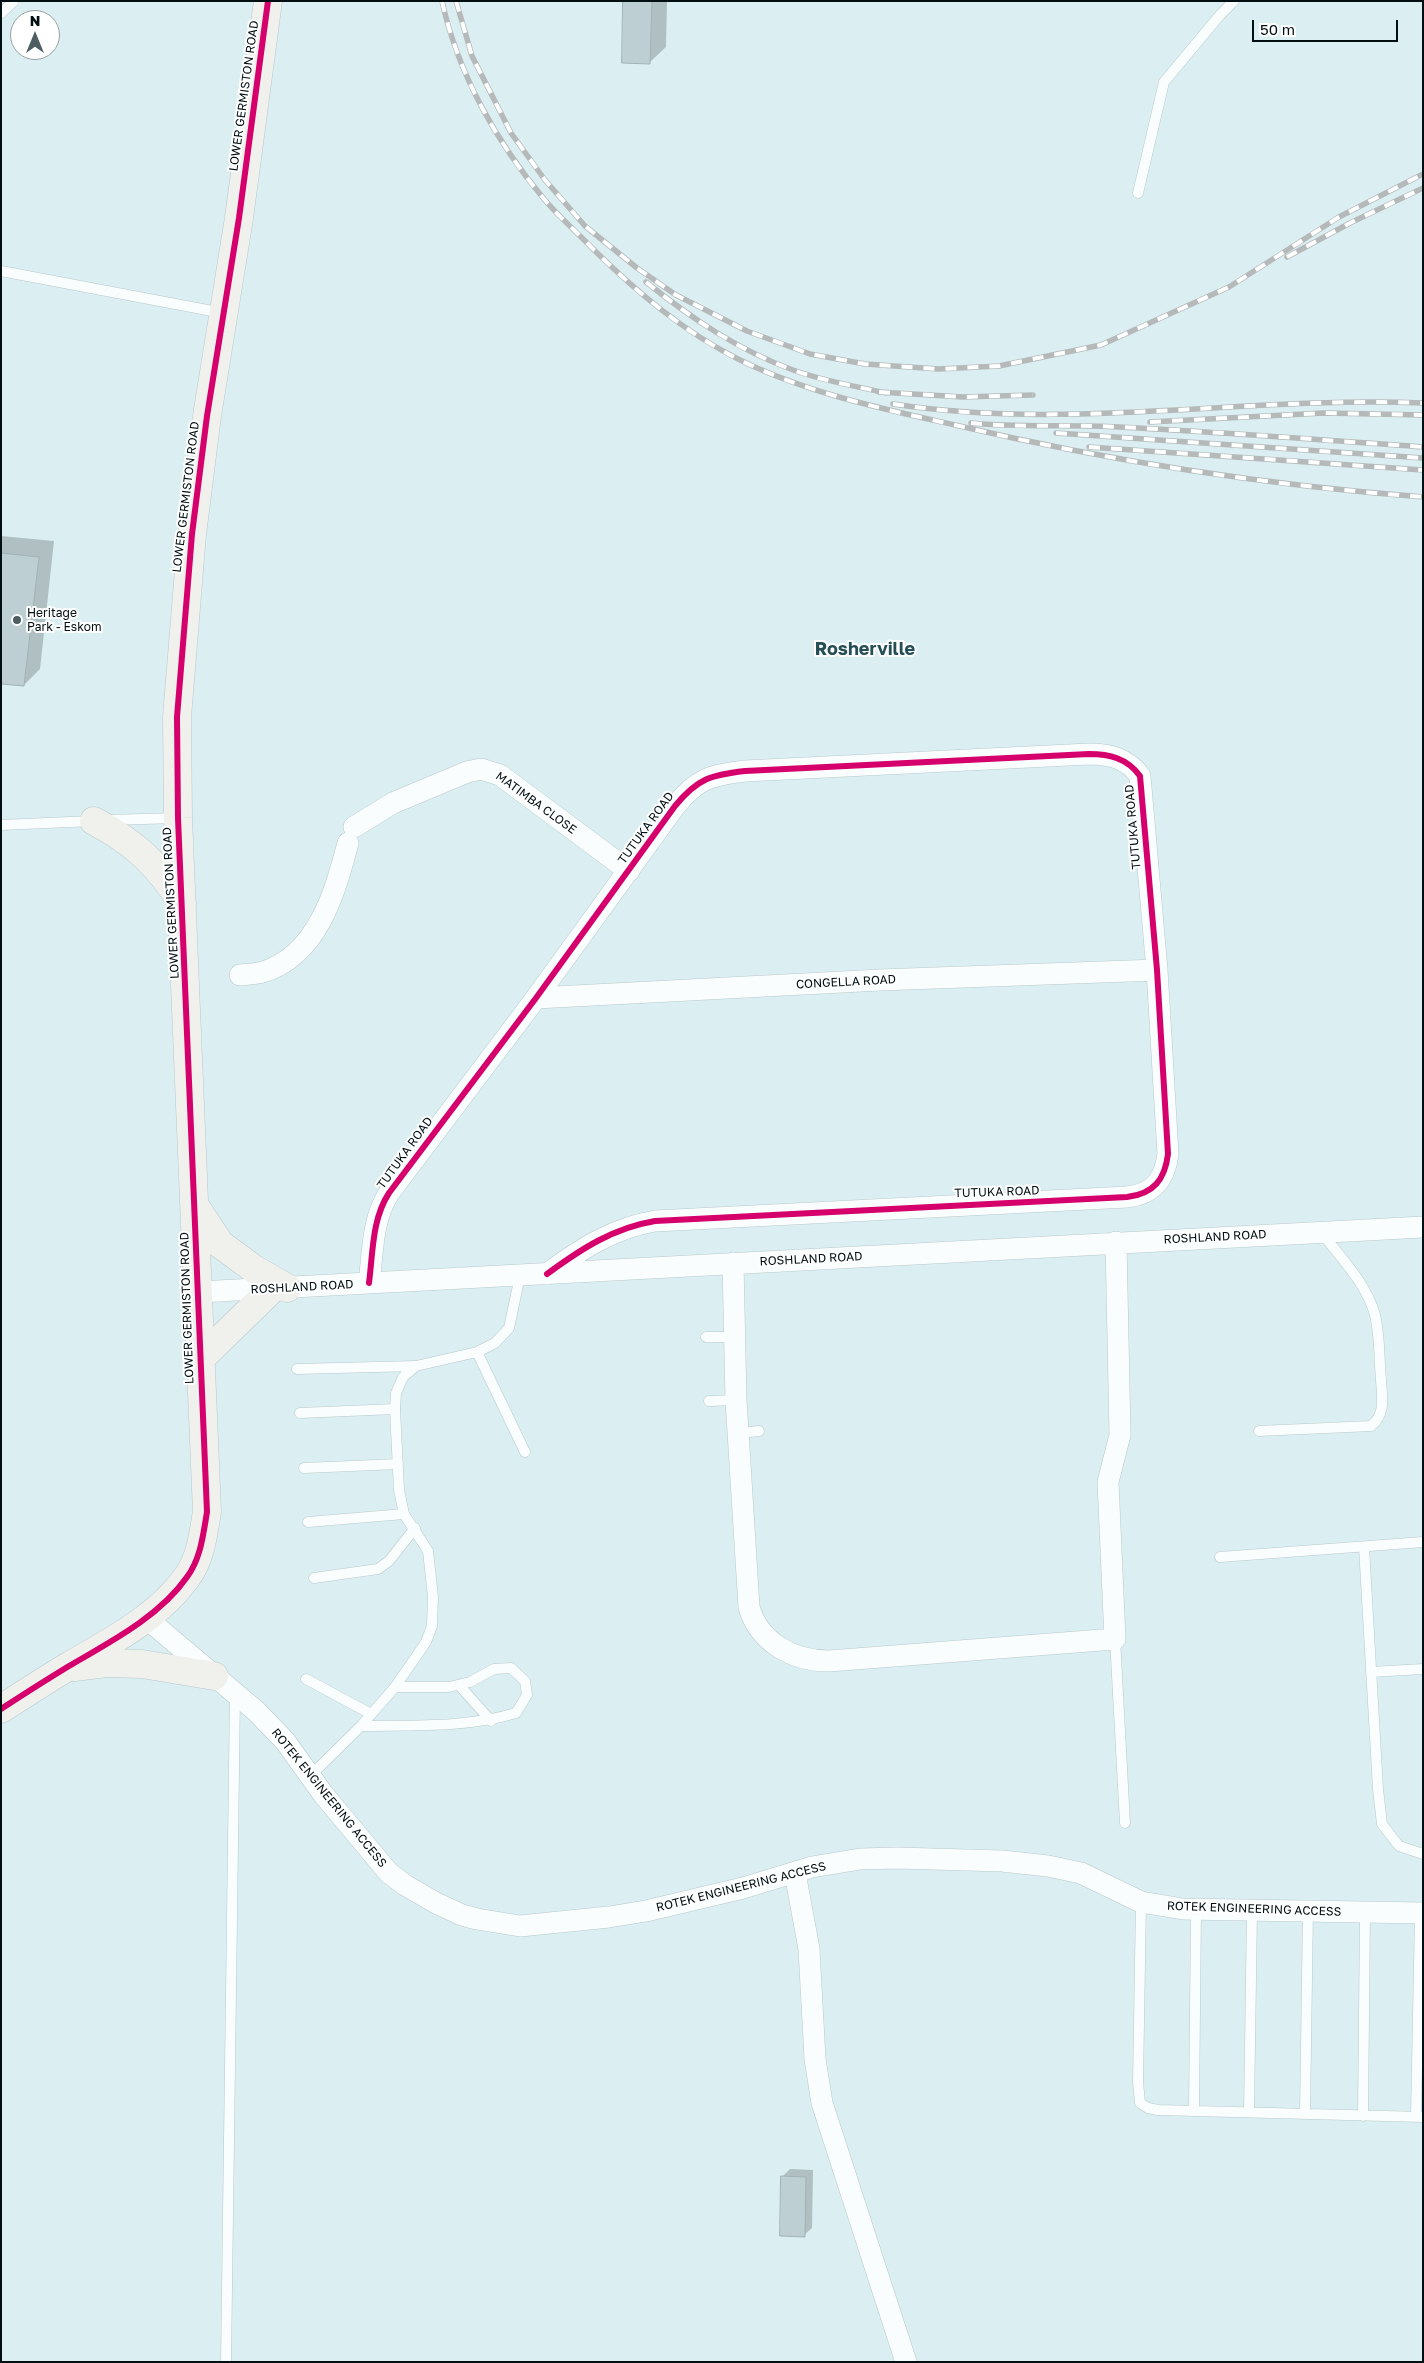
<!DOCTYPE html>
<html>
<head>
<meta charset="utf-8">
<style>
  body { margin:0 }
  #map { position:relative; width:1424px; height:2363px; overflow:hidden; background:#dbeff3; font-family:"Golos Text",sans-serif }
  canvas { display:block }
  .frame { position:absolute; inset:0; border:2px solid #010e12; pointer-events:none }
  .north { position:absolute; left:10px; top:10px; width:50px; height:50px; box-sizing:border-box; background:#fff; border:1px solid #999fa0; border-radius:50%; rotate:0deg; font-size:14px; font-weight:700; line-height:20px; text-align:center; color:#010e12 }
  .north::after { content:''; display:block; margin:auto; width:18px; height:22px; background:#4d5d61; clip-path:polygon(50% 0,100% 100%,50% 72%,0 100%) }
  .scale { position:absolute; left:1252px; top:20px; width:146px; height:22px; box-sizing:border-box; border:2px solid #010e12; border-top:0; padding-left:6px; font-size:15px; line-height:18px; white-space:nowrap; color:#010e12; -webkit-text-stroke:4px #fff; paint-order:stroke }
</style>
</head>
<body>
<div id="map">
<canvas width="1424" height="2363"></canvas>
<div class="frame"></div>
<div class="north">N</div>
<div class="scale">50 m</div>
</div>
<script>
const ctx = document.querySelector('canvas').getContext('2d');
ctx.lineJoin = 'round';
function fill(path, color) { ctx.fillStyle = color; ctx.fill(path, 'evenodd'); }
function stroke(path, color, width, dash) { ctx.strokeStyle = color; ctx.lineWidth = width; ctx.lineCap = dash ? 'butt' : 'round'; ctx.setLineDash(dash || []); ctx.stroke(path); }
function drawText(font, color, halo, rows, align = 'center') {
  ctx.font = font + ' "Golos Text",sans-serif'; ctx.lineWidth = 4; ctx.setLineDash([]); ctx.textBaseline = 'middle'; ctx.strokeStyle = halo; ctx.fillStyle = color; for (const [text, x, y, turn = 0] of rows) {
    ctx.save(); ctx.translate(x, y); ctx.rotate((+turn || 0) * Math.PI / 180); ctx.textAlign = isNaN(turn) ? turn : align; if (halo) ctx.strokeText(text, 0, 0); ctx.fillText(text, 0, 0); ctx.restore();
  }
}
fill(new Path2D(`
  M625,1H667L666,47L650,62Z
  M1,536L54,541L40,669L24,685L1,682Z
  M790,2169L813,2170L812,2228L804,2235L782,2177Z`), '#0003');
const building = new Path2D(`
  M623,1H652L650,64L622,63Z
  M1,553L39,557L24,686L1,684Z
  M781,2176L806,2177L805,2237L780,2236Z`);
fill(building, '#bdcfd3');
stroke(building, '#a1b2b5', 1);
const lane = new Path2D(`
  M1,13L14,1
  M1138,193L1164,82L1220,15L1234,1
  M1,271L223,313
  M107,820L178,818
  M1,825L93,821
  M706,1337H735
  M477,1352L525,1452
  M297,1369L416,1366
  M709,1401L736,1400
  M300,1413L395,1409
  M1259,1431L1371,1426C1386,1414 1382,1397 1381,1380C1379,1358 1380,1336 1375,1315C1367,1284 1340,1257 1321,1232
  M739,1433L759,1431
  M304,1468L398,1464
  M308,1522L404,1514
  M1364,1547L1378,1789L1382,1824L1399,1846L1423,1854
  M1220,1557L1423,1542
  M314,1578L378,1569L389,1561L415,1528
  M1115,1639L1125,1823
  M1371,1672L1423,1669
  M306,1679L371,1714
  M459,1685L491,1721
  M361,1726C413,1725 466,1728 516,1713L527,1695L525,1681L511,1668L494,1669L470,1682L449,1687H395
  M310,1776L361,1726L395,1687L426,1642L432,1626L433,1597L428,1551L404,1514L399,1490L395,1409L396,1393L403,1377L416,1366L477,1352L495,1343L509,1328L520,1276
  M1141,1902L1138,2082L1140,2103L1148,2108L1158,2110L1423,2117
  M1194,2110L1196,1910
  M1249,2112L1252,1911
  M1305,2114L1308,1910
  M1363,2116L1365,1913
  M1416,2117L1420,1913
  M226,2362L235,1695`);
const street = new Path2D(`
  M354,827L393,803L467,772L481,769L500,775L629,871
  M240,975C247,974 256,974 263,972C318,955 335,892 348,843
  M536,998L880,980L1157,970
  M733,1263L736,1400L749,1607C759,1643 794,1661 829,1661L1115,1639L1108,1482L1120,1435L1116,1242
  M369,1283C373,1252 372,1219 389,1193L536,998L675,806C698,778 711,775 745,771L1089,754C1109,754 1127,758 1140,776L1157,970L1168,1154C1165,1179 1154,1194 1127,1197L655,1221C613,1228 581,1249 547,1274
  M199,1292L1423,1227
  M145,1617L256,1711L285,1741L323,1794L389,1873L405,1885L436,1903L462,1915L477,1919L520,1926L609,1917L646,1911L743,1888L812,1867L860,1859L897,1858L1002,1861L1048,1866L1081,1873L1141,1902L1183,1909L1423,1913
  M795,1873L809,1949L815,2059L822,2103L906,2362`);
const secondary = new Path2D(`
  M94,821C135,843 158,864 182,903
  M195,1206L220,1244L254,1269L287,1288
  M199,1360L273,1288
  M74,1667L107,1663L142,1664L214,1676
  M1,1709C24,1694 46,1680 69,1666C110,1642 159,1617 187,1577C201,1558 203,1535 207,1512L178,818L177,717L192,534L207,416L239,218L268,1`);
stroke(lane, '#b7c8cc', 11);
stroke(street, '#b7c8cc', 22);
stroke(secondary, '#b7c8cc', 29);
stroke(lane, '#fafdfd', 10);
stroke(street, '#fafdfd', 21);
stroke(secondary, '#f0f0ed', 28);
const rail = new Path2D(`
  M442,1C458,74 497,143 544,199C559,217 578,233 594,250C638,293 684,332 740,360C807,393 883,409 955,425C1109,461 1265,485 1423,497
  M456,1L472,56L511,133L545,180L585,226L637,268L676,295L747,331L810,354L865,364L939,369L999,366L1101,345L1229,287L1339,217L1423,174
  M1287,257L1350,223L1423,188
  M646,282C691,318 738,350 793,370C823,381 855,386 886,393
  M879,392L963,397L1033,395
  M893,404C1069,431 1246,396 1423,403
  M1150,422L1324,413L1423,415
  M971,423C1020,428 1069,424 1119,427C1220,432 1321,440 1423,447
  M1056,433L1423,458
  M1089,447L1423,470`);
stroke(rail, '#b5b9ba', 5.5);
stroke(rail, '#fff', 4, [11]);
stroke(new Path2D(`
  M369,1283C373,1252 372,1219 389,1193L536,998L675,806C698,778 711,775 745,771L1089,754C1109,754 1127,758 1140,776L1157,970L1168,1154C1165,1179 1154,1194 1127,1197L655,1221C613,1228 581,1249 547,1274
  M1,1709C24,1694 46,1680 69,1666C110,1642 159,1617 187,1577C201,1558 203,1535 207,1512L178,818L177,717L192,534L207,416L239,218L268,1`), '#d6006c', 6);
for (const [x, y, r, color] of [
  [17,620,5,"#4d5d61"]
]) { const dot = new Path2D(); dot.arc(x, y, r, 0, 2 * Math.PI); ctx.fillStyle = color; ctx.fill(dot); stroke(dot, '#fff', 2); }
drawText('12px', '#010e12', '#fff', [
  ["LOWER GERMISTON ROAD",244,96,-82],
  ["LOWER GERMISTON ROAD",186,497,-83],
  ["MATIMBA CLOSE",536,803,36],
  ["TUTUKA ROAD",1133,827,-95],
  ["TUTUKA ROAD",646,828,-54],
  ["LOWER GERMISTON ROAD",171,903,-93],
  ["CONGELLA ROAD",846,982,-3],
  ["TUTUKA ROAD",405,1153,-54],
  ["TUTUKA ROAD",997,1192,-2],
  ["ROSHLAND ROAD",1215,1237,-3],
  ["ROSHLAND ROAD",811,1259,-3],
  ["ROSHLAND ROAD",302,1287,-3],
  ["LOWER GERMISTON ROAD",187,1308,-92],
  ["ROTEK ENGINEERING ACCESS",329,1798,51],
  ["ROTEK ENGINEERING ACCESS",741,1887,-14],
  ["ROTEK ENGINEERING ACCESS",1254,1909,2]
]);
drawText('12px', '#010e12', '#fff', [
  ["Heritage",27,613],
  ["Park - Eskom",27,627]
], 'left');
drawText('bold 18px', '#254e57', '#fff', [
  ["Rosherville",865,649]
]);
</script>
</body>
</html>
